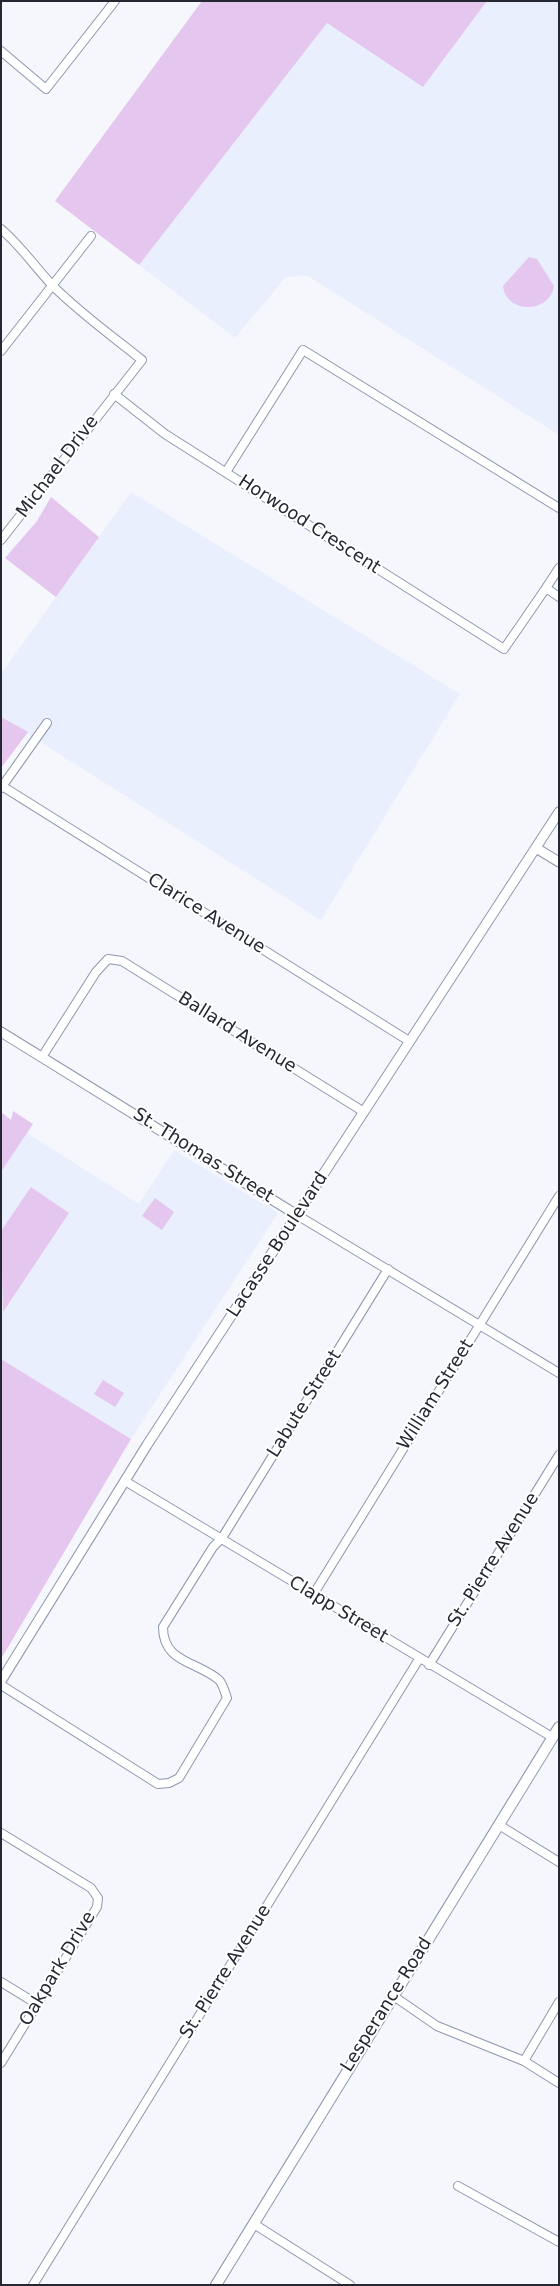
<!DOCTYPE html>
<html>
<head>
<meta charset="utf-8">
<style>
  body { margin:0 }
  #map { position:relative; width:560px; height:2286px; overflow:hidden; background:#f5f7fd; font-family:"DejaVu Sans",sans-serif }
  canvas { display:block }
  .frame { position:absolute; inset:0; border:2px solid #252833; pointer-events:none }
</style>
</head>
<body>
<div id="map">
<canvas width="560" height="2286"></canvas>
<div class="frame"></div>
</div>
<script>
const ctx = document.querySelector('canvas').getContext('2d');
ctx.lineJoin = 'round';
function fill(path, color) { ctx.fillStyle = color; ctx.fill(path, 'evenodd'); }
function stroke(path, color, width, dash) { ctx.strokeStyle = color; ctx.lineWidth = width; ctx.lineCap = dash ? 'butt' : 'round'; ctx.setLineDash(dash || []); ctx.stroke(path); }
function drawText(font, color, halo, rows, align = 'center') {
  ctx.font = font + ' "DejaVu Sans",sans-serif'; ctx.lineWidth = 4; ctx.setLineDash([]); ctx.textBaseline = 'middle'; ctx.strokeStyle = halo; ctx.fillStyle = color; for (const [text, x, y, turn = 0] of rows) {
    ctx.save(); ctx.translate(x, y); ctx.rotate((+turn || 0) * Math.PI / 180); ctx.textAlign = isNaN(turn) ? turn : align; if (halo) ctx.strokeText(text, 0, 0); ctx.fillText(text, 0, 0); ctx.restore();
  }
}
fill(new Path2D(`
  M487,1H559V435L308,276L286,277L235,338L139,265L327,23L423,87Z
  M131,492L460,694L321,920L1,717V674Z
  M27,1133L139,1204L174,1150L278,1213L131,1439L1,1359V1172Z`), '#eaeffe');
fill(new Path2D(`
  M202,1H487L423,87L327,23L139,265L55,201Z
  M529,257L537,259L554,286C550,314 506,314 503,286Z
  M51,497L99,537L56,597L5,558L37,521Z
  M1,717L28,732L1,768Z
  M13,1111L33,1124L1,1172V1112L11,1120Z
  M31,1187L69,1213L3,1312L1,1231Z
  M155,1198L174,1212L162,1230L142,1216Z
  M1,1359L131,1439L1,1659Z
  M103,1380L124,1393L115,1407L94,1394Z`), '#e5c6ee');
const minor = new Path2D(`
  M1,51L46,89L115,1
  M1,229C21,246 35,267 53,286C80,313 112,336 142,360L1,540
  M1,351L91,236
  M114,394L165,434L504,649L546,588L559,597
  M226,472L303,350L559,508
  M546,588L559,568
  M2,786L409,1041
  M1,788L47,723
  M42,1057L96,972L108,959L122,961L364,1112
  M297,1215L559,1373
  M125,1481L552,1737
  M313,1595L559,1196
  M429,1665L559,1455
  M1,1685L158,1784L169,1783L179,1778L227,1698C225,1693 223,1684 219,1680C197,1661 163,1663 163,1627L213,1547L222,1538L388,1269
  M499,1825L559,1862
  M1,1833L91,1888L98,1898L97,1907L1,2063
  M1,1982L37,2004
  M392,1995L437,2026L524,2061L559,2083
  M524,2061L559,2002
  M458,2186L559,2242
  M254,2224L350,2285
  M33,2285L419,1659`);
const tertiary = new Path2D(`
  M536,848L559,862
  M1,1032L297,1215
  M1,1681L147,1445L559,812`);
const secondary = new Path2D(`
  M216,2285L559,1727`);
stroke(minor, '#8e96b0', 10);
stroke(tertiary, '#8e96b0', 11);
stroke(secondary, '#8e96b0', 12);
stroke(minor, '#fff', 8);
stroke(tertiary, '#fff', 9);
stroke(secondary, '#fff', 10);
drawText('18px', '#252833', '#fff', [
  ["Michael Drive",58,467,-53],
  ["Horwood Crescent",309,525,33],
  ["Clarice Avenue",206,914,32],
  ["Ballard Avenue",237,1033,32],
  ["St. Thomas Street",203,1156,32],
  ["Lacasse Boulevard",278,1245,-57],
  ["William Street",436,1395,-58],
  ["Labute Street",305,1404,-58],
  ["St. Pierre Avenue",494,1560,-58],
  ["Clapp Street",338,1610,31],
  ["Oakpark Drive",58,1969,-59],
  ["St. Pierre Avenue",226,1972,-58],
  ["Lesperance Road",387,2005,-58]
]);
</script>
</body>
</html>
